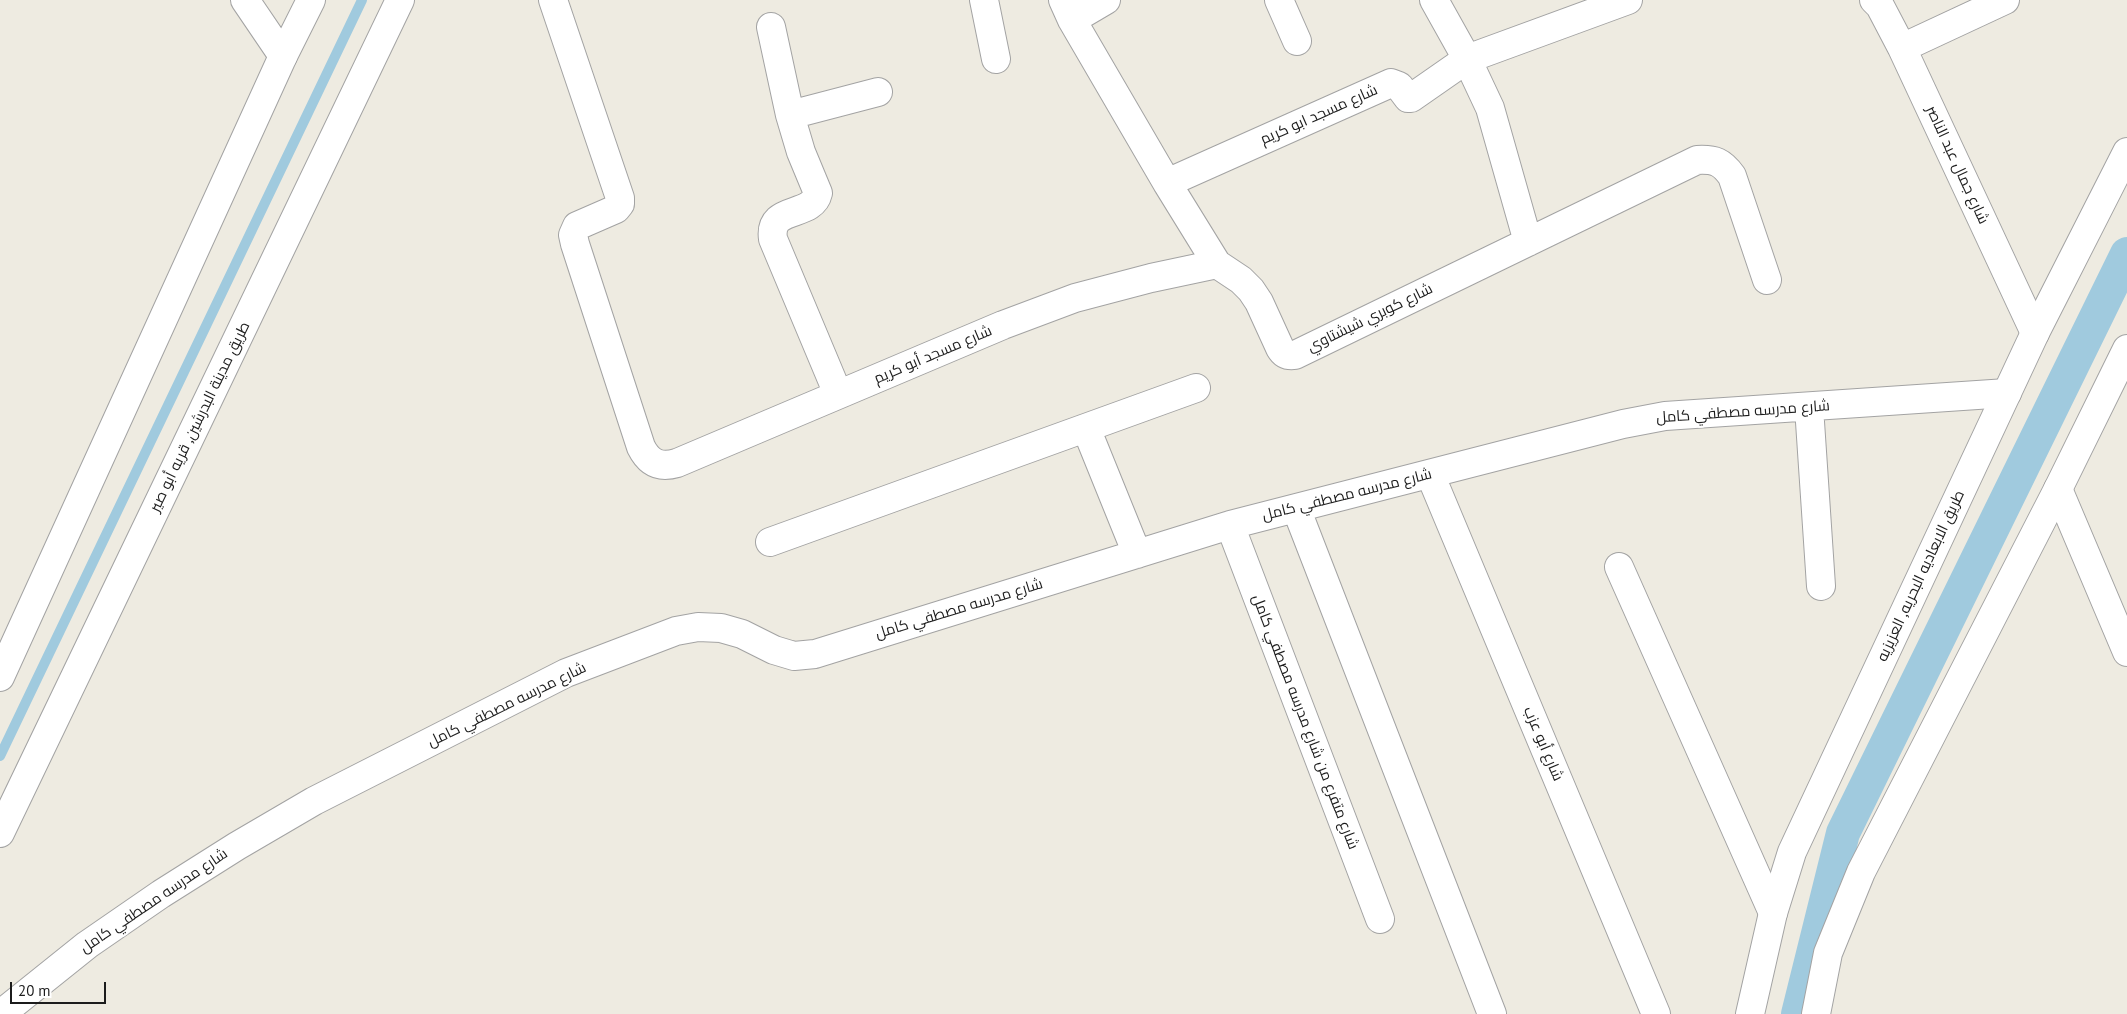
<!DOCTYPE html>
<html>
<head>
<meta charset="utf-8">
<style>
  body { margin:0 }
  #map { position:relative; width:2127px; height:1014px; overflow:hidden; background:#eeebe1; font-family:"PT Sans",sans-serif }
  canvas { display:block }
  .scale { position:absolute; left:10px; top:982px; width:96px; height:22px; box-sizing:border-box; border:2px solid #1c1c1c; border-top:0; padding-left:6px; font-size:15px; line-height:18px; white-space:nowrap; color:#1c1c1c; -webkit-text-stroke:4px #fff; paint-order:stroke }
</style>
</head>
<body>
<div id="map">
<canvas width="2127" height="1014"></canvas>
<div class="scale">20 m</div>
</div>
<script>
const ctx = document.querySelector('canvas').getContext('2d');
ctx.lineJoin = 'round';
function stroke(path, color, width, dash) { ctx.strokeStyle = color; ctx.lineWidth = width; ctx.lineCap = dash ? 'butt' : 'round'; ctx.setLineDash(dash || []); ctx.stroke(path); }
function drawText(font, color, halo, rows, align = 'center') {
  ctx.font = font + ' "PT Sans",Cairo,sans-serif'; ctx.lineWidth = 4; ctx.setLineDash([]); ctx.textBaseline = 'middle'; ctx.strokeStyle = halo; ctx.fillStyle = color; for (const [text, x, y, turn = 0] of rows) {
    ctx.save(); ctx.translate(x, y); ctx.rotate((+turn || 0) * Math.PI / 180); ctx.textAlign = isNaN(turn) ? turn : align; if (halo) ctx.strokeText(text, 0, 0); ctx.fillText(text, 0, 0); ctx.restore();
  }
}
stroke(new Path2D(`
  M0,756L362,0`), '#a0cade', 10);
stroke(new Path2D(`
  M1798,1014L1843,833L2127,254`), '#a0cade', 34);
const minor = new Path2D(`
  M245,0L283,56
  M553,0L620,198V204L616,209L577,226L573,235L575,244L641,447C649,463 660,468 677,463L1003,325L1075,298L1151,278L1217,264
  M984,0L996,59
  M1063,0L1072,20L1167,183L1217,264L1241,280L1251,290L1259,302L1280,348C1284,355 1288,356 1295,355L1697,160C1715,159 1722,162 1732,176L1767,280
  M1279,0L1297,41
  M1434,0L1467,59L1490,108L1528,242
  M1874,0L1880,6L1902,48L2035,333
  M1072,20L1106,0
  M771,27L790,115L801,152L818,193C812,219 768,204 773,239L838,394
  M1902,48L2005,0
  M790,115L878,92
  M1167,183L1391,83L1399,86L1408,98H1411L1467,59L1628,0
  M1809,407L1821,586
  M1086,428L1137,554
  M1430,474L1656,1014
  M2058,489L2127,652
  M1296,508L1492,1014
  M1230,525L1380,919
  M770,542L1196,388
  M1619,567L1773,913
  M1,1014L87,945L161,894L237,846L314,801L566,673L676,631L698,627L721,628L742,634L774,650L794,656L815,654L1230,525L1623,424L1665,416L2007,393`);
const tertiary = new Path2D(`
  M0,677L283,56L311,0
  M0,833L400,0
  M1750,1014L1773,913L1792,852L2035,333L2127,152
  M1816,1014L1828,953L1861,872L2058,489L2127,349`);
stroke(minor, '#a3a3a3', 30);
stroke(tertiary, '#a3a3a3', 30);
stroke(minor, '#fff', 28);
stroke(tertiary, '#fff', 28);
drawText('15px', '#1c1c1c', '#fff', [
  ["شارع مسجد ابو كريم",1319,115,-24],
  ["شارع جمال عبد الناصر",1957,165,65],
  ["شارع كوبري شيشتاوي",1370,318,-26],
  ["شارع مسجد أبو كريم",933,355,-23],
  ["شارع مدرسه مصطفي كامل",1743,412,-4],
  ["طريق مدينة البدرشين, قريه أبو صير",200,417,-64],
  ["شارع مدرسه مصطفي كامل",1347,495,-14],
  ["طريق الابعاديه البحريه, العزيزيه",1921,576,-65],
  ["شارع مدرسه مصطفي كامل",959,609,-17],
  ["شارع مدرسه مصطفي كامل",507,705,-26],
  ["شارع متفرع من شارع مدرسه مصطفي كامل",1305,722,69],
  ["شارع أبو عزب",1543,744,67],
  ["شارع مدرسه مصطفي كامل",154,901,-34]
]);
</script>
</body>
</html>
